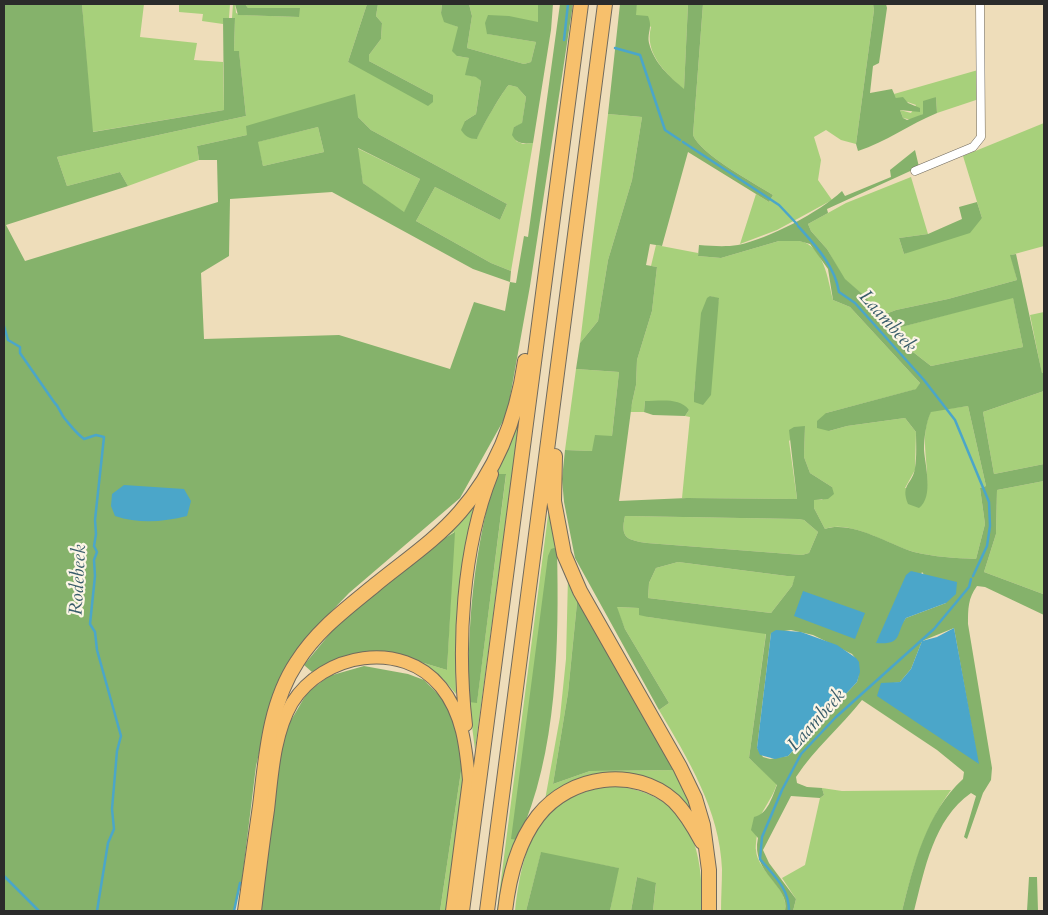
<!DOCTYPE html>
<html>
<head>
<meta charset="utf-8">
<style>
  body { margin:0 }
  #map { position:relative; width:1048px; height:915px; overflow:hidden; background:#eeddba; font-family:Cardo,serif }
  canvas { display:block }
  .frame { position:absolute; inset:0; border:5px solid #2b2b2b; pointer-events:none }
</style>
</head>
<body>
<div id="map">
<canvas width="1048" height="915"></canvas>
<div class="frame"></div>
</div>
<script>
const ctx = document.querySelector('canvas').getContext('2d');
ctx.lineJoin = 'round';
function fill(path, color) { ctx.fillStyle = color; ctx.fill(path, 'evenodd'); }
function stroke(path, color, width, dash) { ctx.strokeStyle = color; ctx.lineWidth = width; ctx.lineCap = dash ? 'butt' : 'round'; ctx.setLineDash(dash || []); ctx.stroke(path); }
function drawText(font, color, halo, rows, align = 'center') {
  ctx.font = font + ' Cardo,serif'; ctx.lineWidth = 4.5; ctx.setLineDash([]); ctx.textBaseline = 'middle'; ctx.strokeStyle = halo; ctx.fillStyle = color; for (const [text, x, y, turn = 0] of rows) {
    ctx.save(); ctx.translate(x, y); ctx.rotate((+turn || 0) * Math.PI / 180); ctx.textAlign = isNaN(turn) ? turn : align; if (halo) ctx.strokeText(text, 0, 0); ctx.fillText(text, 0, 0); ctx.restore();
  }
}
fill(new Path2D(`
  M82,4H144L140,37L197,43L194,60L223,62L224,110L92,132Z
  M179,4H230L229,18H223V24L202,21L203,14L179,12Z
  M233,4H235L236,13L241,15L299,17V8H248L245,4H371H367L348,62L433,95L369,61V55L381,39L382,23L376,16L378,4H442L441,13L451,24L458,27L457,56L469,58L468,75L477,77L481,81L476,114L465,121L477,138C479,132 505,87 509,85L517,87L526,97L522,124L514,127L516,141L523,144L533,143L511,271L491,263L416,221L435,187L500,220L507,204L371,130L358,117L247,126V135L197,146L199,160L128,186L120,172L67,186L57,157L246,116L239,52L234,51L235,18H232Z
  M469,4H538V22L488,34L536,42L531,62L524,64L467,48L472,16Z
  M637,4H688L684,90C666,73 644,54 651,27L635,15Z
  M703,4H873L874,10L856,144L841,140L826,130L814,137L821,160L818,180L832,200L777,230L740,244L756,194L769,202L773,195C754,183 700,154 693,135Z
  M978,70L979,99L937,113L936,97L924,105L923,114L912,120L903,118L900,110L911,113L916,105L896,98L894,94Z
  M608,114L642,117L632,180L608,260L598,321L580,343Z
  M1044,123V246L1011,255L1017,280L948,299L896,310L875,318L867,298L844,279L827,249L811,231L808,224L846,203L911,177L928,234L899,238L904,254L982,218L963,156Z
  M318,127L324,152L263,166L257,142Z
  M357,148L420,179L404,213L363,183Z
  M779,241C785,241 792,240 799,241C824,245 828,280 833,300L850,307L920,383L917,389L826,413L829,431L847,426L905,418L916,432L915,470L905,488H927C929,462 919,436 931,411L968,406L986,486L980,488L985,524L976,559C955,558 935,557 914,552C891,546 850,519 825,529L814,508V499L822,500L832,487L810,473L804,457L805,426L789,441L797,499L682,498L690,417L685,416L689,410L645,401L644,412H630L636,385L637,360L652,311L657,267L651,266L656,245L698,253V256L721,258ZM710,296L719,299L694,394L695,383Z
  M1013,297L1023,347L931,366L886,331Z
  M1044,312V373L1042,374L1030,315Z
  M576,369L619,372L612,436L592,451L565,450Z
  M1044,391V464L994,474L983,412Z
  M519,421L475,750L469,702H477L506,475L496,474Z
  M1044,481V587L1043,594L984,572L996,534L997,490Z
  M550,500L557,549L518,840L501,911H497Z
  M472,505L474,507C458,574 455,625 456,694L443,679L404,657L447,670L454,532L426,549Z
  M625,516L798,519L804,520L818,532L809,553L802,555L647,543C627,540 620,538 625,516Z
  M678,562L787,576L796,575L792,586L771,613L648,598L649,583L656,568Z
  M568,577L578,593L568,693L553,784L590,771L678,770L699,825L684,803L619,775L545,800L560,717L566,659Z
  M616,607L639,608L648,617L766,633L749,758L777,784C773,796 766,805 761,815C759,820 755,845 756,850C757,872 790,888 785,911H721C721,897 722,883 722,869C720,811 688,759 659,710L669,703L625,629Z
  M463,758L464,776L448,911H440Z
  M617,786C691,797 703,846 702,911H653L656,884L637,877L631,911H610L618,868L541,853L526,911H515C523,843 539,792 617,786Z
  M822,788L842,791L951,790C924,827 913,868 902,911H793L796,899L782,878L805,865L820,798L824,795Z`), '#a7d07b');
fill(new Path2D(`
  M4,4H82L93,132L224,110L223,18H235L234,51H239L246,116L57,157L67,186L120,172L128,186L6,225L25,261L218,202L217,160H199L197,146L247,135L246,126L355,94L358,117L371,130L507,204L500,220L435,187L416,221L491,263L511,271L510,282L516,283L524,236L528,237L560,4H573L530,286L507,414L460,498L349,593L303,641L274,691L256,766L242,880L234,911H4ZM318,127L324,152L263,166L258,142ZM358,148L420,179L404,212L363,183ZM332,192L473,269L510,282L505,311L474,302L450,369L339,335L204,339L201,273L229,256L230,199Z
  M235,4H245L248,8H300L299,17L238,15Z
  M367,4H378L376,16L382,23L381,39L369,55V61L433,95V102L428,106L348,62Z
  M442,4H469L472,16L467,48L524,64L531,62L536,42L487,34L485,23L488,15L509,16L538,22V4H553L551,30L533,143C523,144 517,144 512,135L514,127L522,123L526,97L517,87L509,85C505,87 479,132 477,139C469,139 465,136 461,130L465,121L476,114L481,81L476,77L465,75L469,58L457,56L452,51L458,27L444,22L441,13Z
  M620,4H637L636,15L648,16C653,28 647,32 649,43C654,63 669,76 684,89L688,4H703L693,135C700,154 754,183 773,195L769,202L688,152L662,246L650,244L646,265L657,267L652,311L637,360L636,385L632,403L619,501L687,498L797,499L789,430L794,427L805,426L804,457L810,473L832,487L834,494L828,499L814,500V508L825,529C852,520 890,545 914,552C935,557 955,558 976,559L985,524L980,488L986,486L968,406L931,412C926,422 924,439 924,450C925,465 934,497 919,508L908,504C900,484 913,484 915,468C917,456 916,443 916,432L905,418L847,426L829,431L817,428V421L826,413L916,389L920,383L850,307L833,300L828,269L810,244L799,241H779L721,258L698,256L699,245C713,246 725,247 738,245C768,239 820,212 842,191L845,196L891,177L890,170L915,150L919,167L827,209L828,213L808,224L811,231L827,249L845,279L867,298L875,318L896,310L948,299L1017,280L1010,255L1016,254L1042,373H1044V391L983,412L994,474L1044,464V481L997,490L996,534L984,572L1043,594L1044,587V615L985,587L977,586C968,598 968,609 968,624L992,768L991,780L983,793L967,839L964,837L976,796L971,793C933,820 925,869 914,911H902C914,864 926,813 963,779L964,772L937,750L862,700C841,727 815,748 796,777L797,783L807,787L822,788L824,795L820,798L791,796L763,850L769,863L796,899L793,911H785C791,886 750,873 758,838L751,830L754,817C768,814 772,797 777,785L749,758L766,634L648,617L639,615V608L617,607L625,629L669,703L659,710L575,558L564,502L562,479L565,450L592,451L595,435L612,436L619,372L576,369L580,343L598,321L608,260L632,180L642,117L608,114ZM1013,298L1023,347L931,366L886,331ZM625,516L798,519L804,520L818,532L809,553L802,555L647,543C627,540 620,538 625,516ZM678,562L787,576H795L792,586L771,613L648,598L649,583L656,568ZM922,572L946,603L906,618L903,622ZM954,628L978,763L887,684L900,682L911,669L922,641ZM791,630L813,635L852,654C860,662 860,673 857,682L788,756L770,759L763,757L757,748L771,633Z
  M873,4H886L887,8L879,63L873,66L870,93L892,89L896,98L903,97L908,103L920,108V112L900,110L903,118L907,120L923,114V101L936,97L937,113C910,124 886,142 858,151L856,144L874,10Z
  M977,202L982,218L970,233L904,254L899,238L928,234L962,219L959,207Z
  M710,296L719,298L711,395L703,405L694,402V394L701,313L707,298Z
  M645,401C659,401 680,397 689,410L685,416L653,415L644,412Z
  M496,474H506L477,703L469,702C467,623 474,549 496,474Z
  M455,532L447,670L404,657L344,658L312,672L304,665L337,625L426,549Z
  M554,548L557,549C559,643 558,753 518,840L511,839L548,556L551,549Z
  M578,593L678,770L590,771L553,784L568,693Z
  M364,666L408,674L424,680L441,697L457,723L463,758L440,911H259L278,757L290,722L307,693L329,676Z
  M541,852L619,868L610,911H526Z
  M637,877L656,883L653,911H631Z
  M1029,877H1037L1038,911H1027Z`), '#85b26b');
fill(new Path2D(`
  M124,485L184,489L191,501L187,516C163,522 139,524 115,516L111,506L112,494Z
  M911,571L957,582L956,594L946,603L906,618C895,635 903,645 876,643L906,575Z
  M803,591L865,613L855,639L794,616Z
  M954,628L979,764L877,696L881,683L900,682L911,669L922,641L937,637Z
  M776,630L801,632L837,645L856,658L859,662L860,672L857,682L788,756L775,759L760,755L757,748L771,633Z`), '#4ba6c9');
stroke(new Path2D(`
  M564,40L568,4
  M615,48L640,55L665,130L680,140
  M683,142L779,205L797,224
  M798,226C815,245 835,266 839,292L855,303L924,380L955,420L989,502L990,526L987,546L973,576
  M4,326L8,340L20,347V353L54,402C60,408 60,413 65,419C71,426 76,433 84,439L96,435L104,437L95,520L96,534L94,546L97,552L94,560L95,576L90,624L95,632L97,650L121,736L117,751L112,809L114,829L108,843L97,911
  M4,876L39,911
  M234,911L240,883
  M789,911C789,888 774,876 760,859L762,837L782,790L801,754L836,717L934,629L969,587L971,579`), '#4ba6c9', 2.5);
const minor = new Path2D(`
  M915,171L973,147L981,137L980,4`);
const trunk = new Path2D(`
  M466,725C457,646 462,549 492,474
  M255,911C259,877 263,844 268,810C272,775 274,734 292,703C323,653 402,639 441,687C463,714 466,748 469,780
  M452,911L470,772`);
const motorway = new Path2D(`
  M555,456L554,501L564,554L580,591L680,767L695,798L703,825L709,870V911
  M245,911C250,876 255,841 260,806C266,757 269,704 297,662C317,630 346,609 375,585C403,562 436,540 460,512C498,469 517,416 525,361
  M462,911L581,4
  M487,911L605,4
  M505,911C509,877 517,843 538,816C570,775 635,766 674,801C686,813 694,827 702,842`);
stroke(minor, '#6f695d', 9);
stroke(trunk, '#6f695d', 14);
stroke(motorway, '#6f695d', 16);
stroke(minor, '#fff', 8);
stroke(trunk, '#f7c06c', 12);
stroke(motorway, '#f7c06c', 14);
drawText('italic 19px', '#385c6a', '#fcf5e5', [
  ["Laambeek",887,322,48],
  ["Rodebeek",79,580,-87],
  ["Laambeek",817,721,-48]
]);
</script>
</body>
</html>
